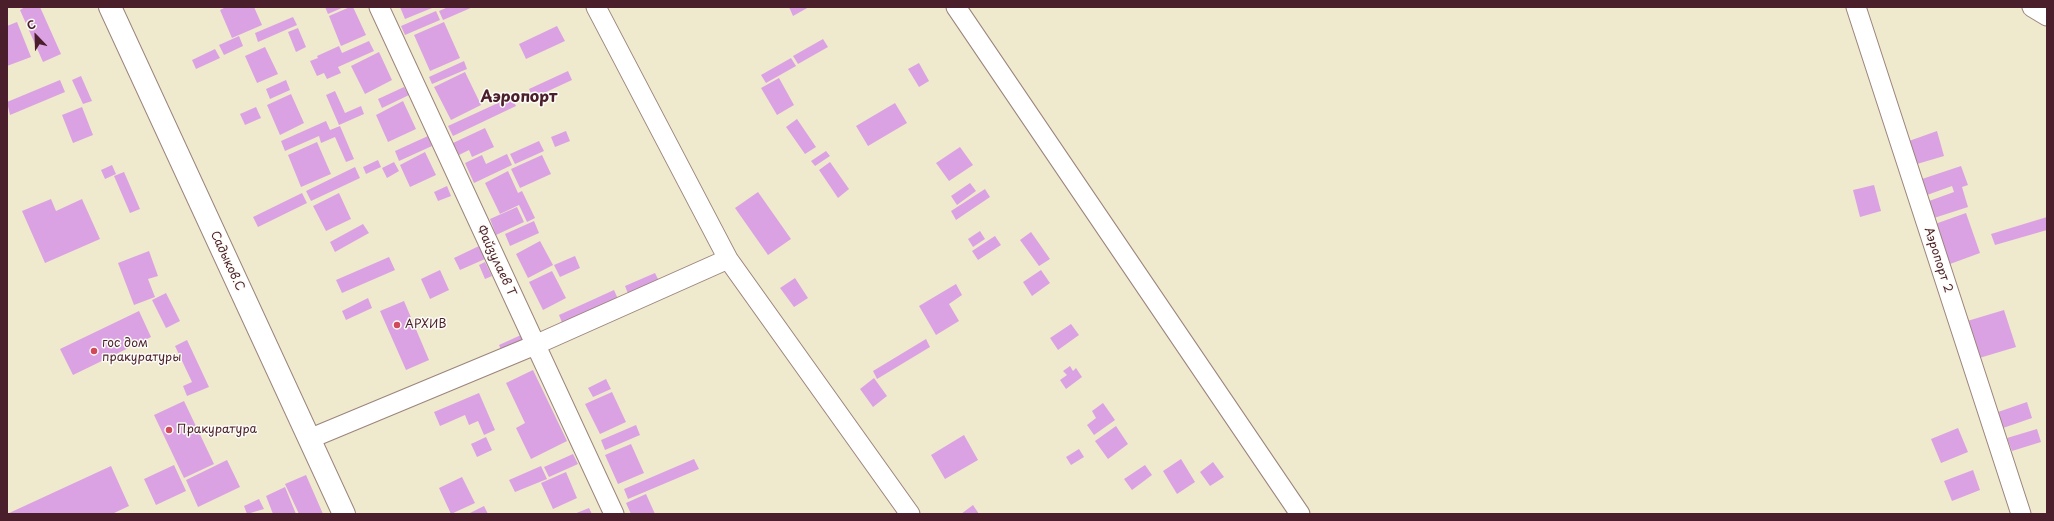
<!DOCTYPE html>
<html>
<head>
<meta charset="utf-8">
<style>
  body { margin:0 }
  #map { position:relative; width:2054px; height:521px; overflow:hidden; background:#efe9ce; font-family:"Playpen Sans",sans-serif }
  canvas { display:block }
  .frame { position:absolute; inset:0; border:8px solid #4a1f2b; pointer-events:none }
  .north { position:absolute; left:16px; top:16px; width:40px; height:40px; -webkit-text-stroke:3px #fdfcf7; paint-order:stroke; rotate:337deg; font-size:11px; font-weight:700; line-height:16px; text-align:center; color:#4a1f2b }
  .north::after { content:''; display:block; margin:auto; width:14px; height:18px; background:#4a1f2b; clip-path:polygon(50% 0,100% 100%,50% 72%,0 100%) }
</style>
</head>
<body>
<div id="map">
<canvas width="2054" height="521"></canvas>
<div class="frame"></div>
<div class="north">С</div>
</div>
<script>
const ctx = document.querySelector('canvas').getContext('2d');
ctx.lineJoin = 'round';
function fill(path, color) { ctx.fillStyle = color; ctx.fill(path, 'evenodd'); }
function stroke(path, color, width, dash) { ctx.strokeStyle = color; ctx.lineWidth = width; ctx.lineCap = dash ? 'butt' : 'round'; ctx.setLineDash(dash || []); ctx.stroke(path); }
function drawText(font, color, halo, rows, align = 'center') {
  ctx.font = font + ' "Playpen Sans",sans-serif'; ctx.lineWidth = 3; ctx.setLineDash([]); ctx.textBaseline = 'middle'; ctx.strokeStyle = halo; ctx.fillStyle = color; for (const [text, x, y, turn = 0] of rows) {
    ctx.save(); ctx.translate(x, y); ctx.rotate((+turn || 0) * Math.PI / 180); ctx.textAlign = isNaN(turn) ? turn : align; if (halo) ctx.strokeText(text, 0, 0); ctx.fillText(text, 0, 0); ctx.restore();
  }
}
fill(new Path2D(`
  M25,7H40L61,54L43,62L20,10Z
  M226,7H254L262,25L232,38L220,10Z
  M325,7H344L328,14Z
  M350,7H353L366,35L341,46L329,16Z
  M400,7H431L432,8L405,19Z
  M448,7H473L443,20L439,11Z
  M789,7H809L793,16Z
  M436,11L440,20L405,35L401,26Z
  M293,17L297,25L258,42L255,33Z
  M17,22L31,57L7,66V26Z
  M444,22L460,58L430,71L414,35Z
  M557,26L565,41L526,59L519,44Z
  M298,28L306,47L296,52L288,32Z
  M239,36L243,46L224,55L219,45Z
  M823,39L828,47L798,64L793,56Z
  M369,41L374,51L338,67L341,73L327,79L324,73L317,76L310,61L318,58L317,56L339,46L342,53Z
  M265,47L278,74L257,83L245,56Z
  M215,49L220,58L196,69L192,60Z
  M379,52L392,80L365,94L351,66Z
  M791,58L796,66L766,83L761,75Z
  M464,61L467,69L432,84L429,77Z
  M919,63L929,81L919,87L908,69Z
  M568,71L572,80L533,98L529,89Z
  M465,72L481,105L451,120L434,87Z
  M81,76L92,101L83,104L72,80Z
  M779,78L794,105L777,115L761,88Z
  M60,80L65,92L10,115L7,102Z
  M286,80L290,90L270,99L266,89Z
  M404,87L409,95L382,108L378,99Z
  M335,91L345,113L361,106L364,114L339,125L326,95Z
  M291,94L304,123L280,135L267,105Z
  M511,97L516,106L453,136L448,126Z
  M403,101L416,129L388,142L376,115Z
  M895,103L907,123L868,146L856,126Z
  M82,107L93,135L73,143L62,115Z
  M256,107L261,118L245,125L240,114Z
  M797,119L816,147L805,154L786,127Z
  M326,121L330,130L340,126L354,159L346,162L335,137L321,143L319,136L285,151L281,141Z
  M485,128L494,147L472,157L469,150L459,155L453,143Z
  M566,131L570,141L555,147L551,137Z
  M1937,131L1944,156L1917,164L1909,141Z
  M428,136L432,146L399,161L395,151Z
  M539,141L544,151L515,164L510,154Z
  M317,142L331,174L301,187L288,155Z
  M960,147L973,165L949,181L936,163Z
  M826,151L830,156L815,166L811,161Z
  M425,152L436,175L410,187L400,165Z
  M507,154L512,165L474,183L465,163L482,155L486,164Z
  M542,155L551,174L520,188L511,169Z
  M378,160L381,167L366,174L363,167Z
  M394,162L399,171L387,178L382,168Z
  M830,162L849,189L838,198L819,170Z
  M112,165L116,174L105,179L101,170Z
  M1961,166L1968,185L1962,187L1968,207L1934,218L1929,201L1954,192L1952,186L1927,195L1922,179Z
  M355,167L360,178L311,201L306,191Z
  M508,171L518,193L522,191L535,218L527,222L519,205L500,214L485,183Z
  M124,172L140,209L130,213L114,176Z
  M970,183L976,191L957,205L951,196Z
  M1874,185L1881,211L1860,217L1853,190Z
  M447,186L451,196L438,201L434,192Z
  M985,189L990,197L956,220L951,211Z
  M758,192L791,239L768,255L735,208Z
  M302,193L307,203L258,227L253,217Z
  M339,193L351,219L326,231L313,206Z
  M51,199L56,211L82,199L100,239L45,263L22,211Z
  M517,207L524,222L496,235L490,219Z
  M1966,213L1980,253L1950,264L1935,224Z
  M2047,217V230L1995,245L1991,234Z
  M534,221L539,233L510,246L505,234Z
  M363,224L369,233L335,252L330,242Z
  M980,231L985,239L973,247L968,239Z
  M1031,232L1050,259L1039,266L1020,240Z
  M995,236L1001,245L978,260L972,251Z
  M540,241L553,265L528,278L516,254Z
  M479,246L485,259L460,270L454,258Z
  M149,251L158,276L148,279L155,297L134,305L118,263Z
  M575,256L580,268L560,277L554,265Z
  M389,257L395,270L342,293L336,280Z
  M485,262L492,276L485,279L479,265Z
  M440,270L449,290L430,299L421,279Z
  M1041,270L1050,283L1032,296L1023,282Z
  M552,271L566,298L543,310L529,282Z
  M655,273L660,283L629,296L625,286Z
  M795,278L808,298L794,307L780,288Z
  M956,284L962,295L949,304L959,321L936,335L919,306Z
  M614,290L618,299L563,325L559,315Z
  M166,293L180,321L166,328L152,300Z
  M368,298L372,308L346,320L342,311Z
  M404,301L429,360L406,370L380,311Z
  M2004,310L2016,347L1976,359L1964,322Z
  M139,311L151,337L73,375L60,349Z
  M1071,324L1079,335L1058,350L1050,338Z
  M521,335L524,342L502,352L499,345Z
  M926,339L930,347L877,379L873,371Z
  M187,340L209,387L187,396L183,386L192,382L175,346Z
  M1070,366L1073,371L1076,368L1082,377L1066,389L1060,380L1067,375L1063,371Z
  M533,370L567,441L531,459L516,428L525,423L506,383Z
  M874,378L887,396L873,407L860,389Z
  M606,379L611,389L593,397L588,388Z
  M612,392L626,422L600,434L585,404Z
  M479,393L495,430L484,435L478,421L469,425L465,415L440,426L434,412Z
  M184,401L214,464L184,478L154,415Z
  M2027,402L2032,418L2003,428L1998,412Z
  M1103,403L1115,420L1094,435L1087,425L1096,418L1092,411Z
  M636,425L640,435L605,450L601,440Z
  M1116,426L1128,444L1108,459L1095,441Z
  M1958,428L1968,452L1941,463L1931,439Z
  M2037,429L2041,442L2012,451L2007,438Z
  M964,435L978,460L945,479L931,455Z
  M486,437L492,450L477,457L471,444Z
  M631,444L644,473L618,484L605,455Z
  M1079,449L1084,457L1071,465L1066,457Z
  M573,454L578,464L549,477L544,467Z
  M694,459L699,469L628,499L624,489Z
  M1181,459L1195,482L1177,494L1163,471Z
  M227,460L240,487L198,507L186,480Z
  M1213,462L1224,477L1210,486L1200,472Z
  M174,465L186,491L156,505L144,479Z
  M1145,465L1152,475L1132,490L1124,479Z
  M111,466L129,506L112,514H7Z
  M541,466L547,479L515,492L509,480Z
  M1973,470L1980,490L1952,501L1944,481Z
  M566,472L577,498L553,509L541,483Z
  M306,475L323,514H299L285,484Z
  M462,477L475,503L451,514L439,488Z
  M285,487L296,514H273L266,496Z
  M646,494L655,514H631L626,503Z
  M259,499L264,509L247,514L244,506Z
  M973,505L979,514H961Z
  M484,506L488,514H468Z
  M589,508L592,514H574Z`), '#dba2e3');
const minor = new Path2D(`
  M379,7L614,514
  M596,7L728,259
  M956,7L1300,514
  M1856,7L2021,514
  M2032,7L2047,16
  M309,439L535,345L728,259L910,514`);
const major = new Path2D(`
  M110,7L344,514`);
stroke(minor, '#9c847c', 21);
stroke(major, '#9c847c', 24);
stroke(minor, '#fff', 19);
stroke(major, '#fff', 22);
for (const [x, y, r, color] of [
  [397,325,4,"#d1495b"],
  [94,351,4,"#d1495b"],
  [169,430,4,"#d1495b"]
]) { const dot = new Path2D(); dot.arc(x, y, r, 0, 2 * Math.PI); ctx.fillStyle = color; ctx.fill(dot); stroke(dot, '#fdfcf7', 1.5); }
drawText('12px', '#4a1f2b', '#fdfcf7', [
  ["Аэропорт 2",1938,260,72],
  ["Садыков.С",227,261,65],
  ["Файзулаев Т",496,261,65]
]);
drawText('12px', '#4a1f2b', '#fdfcf7', [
  ["АРХИВ",405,325],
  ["гос дом",102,344],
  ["пракуратуры",102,358],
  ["Пракуратура",177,430]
], 'left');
drawText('bold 16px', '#4a1f2b', '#fdfcf7', [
  ["Аэропорт",519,98]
]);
</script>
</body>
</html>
